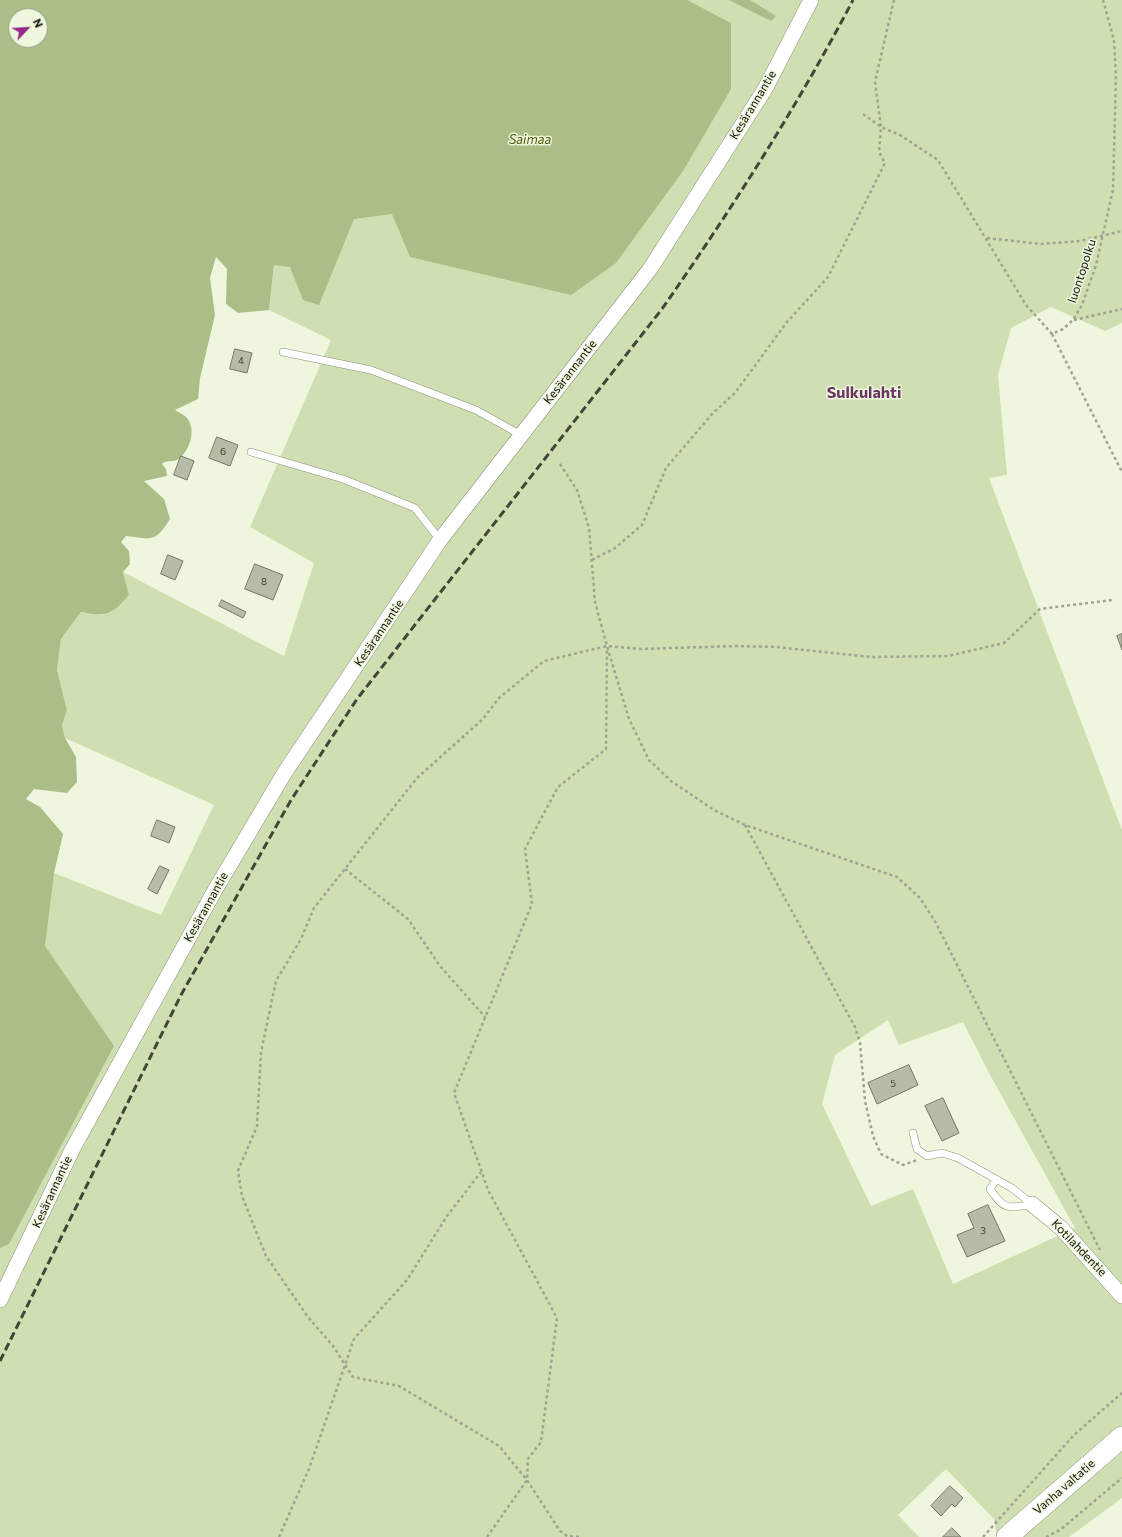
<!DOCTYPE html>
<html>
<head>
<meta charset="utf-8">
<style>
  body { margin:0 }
  #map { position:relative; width:1122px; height:1537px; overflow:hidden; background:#eef6dd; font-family:Commissioner,sans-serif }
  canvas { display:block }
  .north { position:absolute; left:8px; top:8px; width:40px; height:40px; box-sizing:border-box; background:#eef6dd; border:1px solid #969c89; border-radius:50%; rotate:65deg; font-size:11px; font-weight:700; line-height:16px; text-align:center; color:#11140b }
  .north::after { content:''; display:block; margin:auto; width:14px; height:18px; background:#942789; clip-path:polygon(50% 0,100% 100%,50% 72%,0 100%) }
</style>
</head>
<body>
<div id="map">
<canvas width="1122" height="1537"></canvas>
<div class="north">N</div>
</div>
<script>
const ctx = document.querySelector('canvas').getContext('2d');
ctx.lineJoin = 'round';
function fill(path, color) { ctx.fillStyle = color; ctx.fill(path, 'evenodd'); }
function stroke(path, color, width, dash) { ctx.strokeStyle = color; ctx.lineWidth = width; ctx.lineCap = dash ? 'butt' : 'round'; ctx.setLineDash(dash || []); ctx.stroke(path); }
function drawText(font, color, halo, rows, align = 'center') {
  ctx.font = font + ' Commissioner,sans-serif'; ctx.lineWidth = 3; ctx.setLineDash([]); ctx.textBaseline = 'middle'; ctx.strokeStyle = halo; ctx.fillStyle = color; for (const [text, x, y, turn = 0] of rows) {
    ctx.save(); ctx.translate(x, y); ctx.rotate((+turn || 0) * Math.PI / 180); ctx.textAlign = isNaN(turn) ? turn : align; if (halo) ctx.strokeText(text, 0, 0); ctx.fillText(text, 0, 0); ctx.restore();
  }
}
fill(new Path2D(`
  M530,0H1122V323L1105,331L1051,307L1011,328L998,375L1007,475L989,478L1122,830V1498L1069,1537H997L994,1519L946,1469L898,1515L919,1537H0V803L40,807L63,834L54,873L161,915L214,805L65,738L62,726L67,710L57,670L61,639L81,612C105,619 113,614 129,595L123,572L284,656L314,563L250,527L331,340L269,310L274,265ZM888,1020L899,1045L963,1022L989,1073L1075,1228L953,1284L913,1189L871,1206L822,1104L835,1055Z`), '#d0dfb1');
fill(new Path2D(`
  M0,0H687L731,23V89L683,171L616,263L571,295L410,257L392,214L354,219L319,305L303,300L290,267L274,265L269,310L238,313L226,304L227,269L216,257L210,278L215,315L200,378L198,399L175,410C178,412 182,414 185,416C198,427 190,452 177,460C172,462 166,460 162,464L166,469L167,476L144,481L164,499L170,519C155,543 152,539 126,536L121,542L129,551L130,564L123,572L129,595C113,614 106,618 81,612L61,639L57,670L67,710L62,726L65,738L76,757L77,782L67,793L34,789L26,799L40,807L63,834L54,873L45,946L114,1046L9,1244L0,1248ZM16,16H40V40H16Z
  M729,0H750L776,16L771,21Z`), '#acbe88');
const building = new Path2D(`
  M235,349L252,353L247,373L230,369Z
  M217,437L238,445L230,466L209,458Z
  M181,456L194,461L187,480L174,475Z
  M168,555L183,561L175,580L161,574Z
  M255,564L283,575L273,600L245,589Z
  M222,600L246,612L243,618L219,606Z
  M1122,634V650L1117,636Z
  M157,820L175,827L169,843L151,836Z
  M160,866L169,870L157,894L148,889Z
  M909,1065L918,1085L877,1104L868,1083Z
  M943,1098L959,1133L942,1141L925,1106Z
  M988,1205L1005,1241L967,1257L957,1235L974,1228L968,1214Z
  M950,1486L963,1498L955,1507L952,1504L941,1516L931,1506Z
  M952,1528L961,1537H943Z`);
fill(building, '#b5bea5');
stroke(building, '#727963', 1);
const service = new Path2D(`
  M283,352L371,370L476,410L521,435
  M251,452L343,479L415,508L440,540
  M913,1133L917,1149L927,1156L942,1153L958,1158L1012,1188L1032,1204
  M996,1180L990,1189C1004,1210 1008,1209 1032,1204`);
const minor = new Path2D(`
  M1032,1204L1061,1228L1122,1296
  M0,1300L72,1150L215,890L285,772L440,540L650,269L765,89L811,0`);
const secondary = new Path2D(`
  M1007,1537L1122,1437`);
stroke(service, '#8b937c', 8);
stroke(minor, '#8b937c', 16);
stroke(secondary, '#8b937c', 22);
stroke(new Path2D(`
  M863,114L881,127L900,135L938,160L1026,305L1052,334L1063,329L1073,320L1082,305L1096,265L1113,190L1116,76L1114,40L1103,0
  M987,238L1041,244L1080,241L1122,231
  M1074,320L1122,309
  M1052,334L1122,472
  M560,464L577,490L589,528L595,602L607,646L629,719L649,760L671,781L714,810L745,825L897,877L920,898L936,923L1100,1250
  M592,560L615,548L642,525L666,468L713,413L735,393L787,322L828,277L885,163L879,152L881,127L875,82L894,0
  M745,825L855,1027L860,1043L865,1101L873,1136L881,1154L903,1165L917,1160
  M345,869L408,919L440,966L485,1017
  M279,1537L309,1469L354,1339L407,1280L447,1216L481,1172
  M487,1537L527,1480L528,1459L541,1442L557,1318L488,1190L454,1093L532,904L525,849L558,787L606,749L607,648
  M579,1537L567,1536L560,1531L527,1480L499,1446L399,1386L353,1377L333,1346L308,1317L266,1256L242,1196L238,1171L257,1126L261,1052L276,981L301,939L314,908L417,778L483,719L499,698L544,661L607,646L641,649L736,646L776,647L871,657L948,656L1004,643L1040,609L1112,600
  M983,1537L1074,1435L1122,1393
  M1046,1537L1060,1530L1122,1478`), '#9ea491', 2.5, [3, 3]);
stroke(service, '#fff', 7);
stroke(minor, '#fff', 15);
stroke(secondary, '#fff', 21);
stroke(new Path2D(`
  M0,1361L181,995L291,800L357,699L662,309C731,210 797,107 853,0`), '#414639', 3, [8, 4]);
drawText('10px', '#3a3e32', null, [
  ["4",241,361],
  ["6",223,452],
  ["8",264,582],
  ["5",893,1084],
  ["3",983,1231]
]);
drawText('12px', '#11140b', '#eef6dd', [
  ["Kesärannantie",753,105,-59],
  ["luontopolku",1082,271,-72],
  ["Kesärannantie",570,372,-52],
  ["Kesärannantie",379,633,-56],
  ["Kesärannantie",206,907,-61],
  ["Kesärannantie",52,1192,-65],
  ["Kotilahdentie",1079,1248,46],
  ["Vanha valtatie",1064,1487,-41]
]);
drawText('italic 13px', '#4b5e09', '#eef6dd', [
  ["Saimaa",530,140]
]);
drawText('bold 16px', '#6a3462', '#eef6dd', [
  ["Sulkulahti",864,393]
]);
</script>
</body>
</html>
